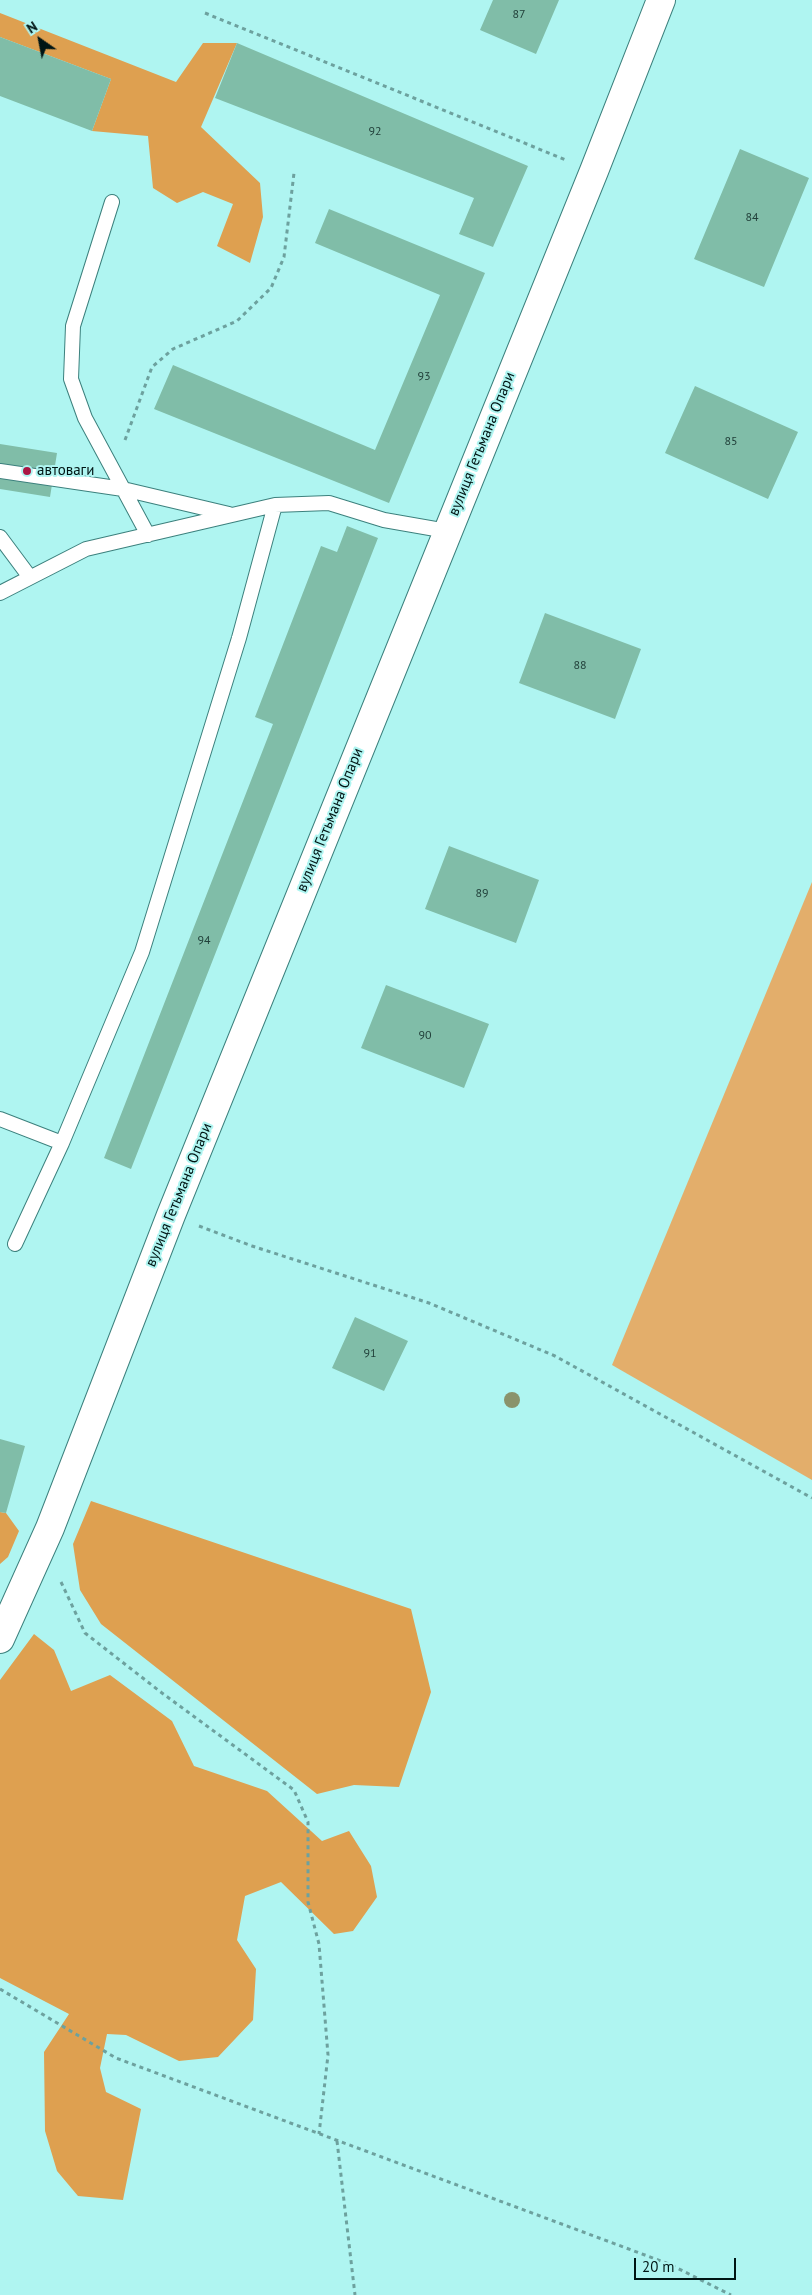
<!DOCTYPE html>
<html>
<head>
<meta charset="utf-8">
<style>
  body { margin:0 }
  #map { position:relative; width:812px; height:2295px; overflow:hidden; background:#aff5f1; font-family:"PT Sans",sans-serif }
  canvas { display:block }
  .north { position:absolute; left:15px; top:15px; width:50px; height:50px; -webkit-text-stroke:4px #aff5f1; paint-order:stroke; rotate:327deg; font-size:14px; font-weight:700; line-height:20px; text-align:center; color:#001514 }
  .north::after { content:''; display:block; margin:auto; width:18px; height:22px; background:#001514; clip-path:polygon(50% 0,100% 100%,50% 72%,0 100%) }
  .scale { position:absolute; left:634px; top:2258px; width:102px; height:22px; box-sizing:border-box; border:2px solid #001514; border-top:0; padding-left:6px; font-size:15px; line-height:18px; white-space:nowrap; color:#001514; -webkit-text-stroke:4px #aff5f1; paint-order:stroke }
</style>
</head>
<body>
<div id="map">
<canvas width="812" height="2295"></canvas>
<div class="north">N</div>
<div class="scale">20 m</div>
</div>
<script>
const ctx = document.querySelector('canvas').getContext('2d');
ctx.lineJoin = 'round';
function fill(path, color) { ctx.fillStyle = color; ctx.fill(path, 'evenodd'); }
function stroke(path, color, width, dash) { ctx.strokeStyle = color; ctx.lineWidth = width; ctx.lineCap = dash ? 'butt' : 'round'; ctx.setLineDash(dash || []); ctx.stroke(path); }
function drawText(font, color, halo, rows, align = 'center') {
  ctx.font = font + ' "PT Sans",sans-serif'; ctx.lineWidth = 4; ctx.setLineDash([]); ctx.textBaseline = 'middle'; ctx.strokeStyle = halo; ctx.fillStyle = color; for (const [text, x, y, turn = 0] of rows) {
    ctx.save(); ctx.translate(x, y); ctx.rotate((+turn || 0) * Math.PI / 180); ctx.textAlign = isNaN(turn) ? turn : align; if (halo) ctx.strokeText(text, 0, 0); ctx.fillText(text, 0, 0); ctx.restore();
  }
}
fill(new Path2D(`
  M812,882V1480L612,1365Z`), '#e3ae6b');
fill(new Path2D(`
  M0,13L176,82L203,43H237L201,127L260,183L263,217L250,263L217,246L233,204L203,192L177,203L153,188L148,136L92,131L111,79L0,37Z
  M91,1501L411,1609L431,1692L399,1787L354,1785L317,1794L101,1624L80,1590L73,1544Z
  M0,1512L6,1513L19,1531L8,1557L0,1564Z
  M34,1634L54,1650L71,1691L110,1675L172,1721L194,1766L267,1791L322,1841L349,1831L371,1866L377,1897L353,1931L334,1934L281,1882L245,1896L237,1940L256,1969L253,2020L218,2057L179,2061L126,2035L107,2034L100,2068L106,2092L141,2109L123,2200L78,2196L57,2171L45,2131L44,2052L69,2014L0,1978V1680Z`), '#dea050');
fill(new Path2D(`
  M493,0H559L536,54L480,30Z
  M0,37L111,79L92,131L0,96Z
  M237,43L528,166L493,247L459,234L474,198L215,98Z
  M740,149L809,178L764,287L694,259Z
  M329,209L485,273L389,503L154,409L173,365L375,450L440,295L315,243Z
  M695,386L798,432L768,499L665,453Z
  M0,444L57,453L50,497L0,489Z
  M347,526L378,538L131,1169L104,1158L273,724L255,717L321,546L337,552Z
  M545,613L641,649L615,719L519,683Z
  M449,846L539,880L516,943L425,909Z
  M386,985L489,1024L464,1088L361,1048Z
  M355,1317L408,1341L384,1391L332,1368Z
  M0,1439L25,1446L6,1513L0,1512Z`), '#80bda8');
const lane = new Path2D(`
  M112,202L73,326L71,379L85,418L148,535
  M0,471L123,489L229,514
  M0,537L29,576
  M0,593L86,549L275,505L329,503L384,520L447,531
  M0,1119L62,1143
  M15,1244L62,1143L142,952L239,638L275,505`);
const street = new Path2D(`
  M0,1639L50,1528L171,1215L594,171L661,0`);
stroke(lane, '#3c807d', 16);
stroke(street, '#3c807d', 30);
stroke(new Path2D(`
  M205,13L566,160
  M125,440L152,367L173,349L237,321L271,288L284,257L294,173
  M199,1226L252,1246L429,1303L555,1356L812,1498
  M61,1582L85,1633L162,1693L294,1790L308,1822V1902L319,1944L328,2055L319,2134
  M0,1989L116,2058L669,2264L731,2295
  M337,2141L355,2295`), '#6da19e', 3, [4, 4]);
stroke(lane, '#fff', 14);
stroke(street, '#fff', 28);
ctx.fillStyle = '#8a936c';
for (const [x, y] of [
  [512,1400]
]) { ctx.beginPath(); ctx.arc(x, y, 8, 0, 2 * Math.PI); ctx.fill(); }
for (const [x, y, r, color] of [
  [27,471,5,"#ab1744"]
]) { const dot = new Path2D(); dot.arc(x, y, r, 0, 2 * Math.PI); ctx.fillStyle = color; ctx.fill(dot); stroke(dot, '#aff5f1', 2); }
drawText('12px', '#203f39', null, [
  ["87",519,15],
  ["92",375,132],
  ["84",752,218],
  ["93",424,377],
  ["85",731,442],
  ["88",580,666],
  ["89",482,894],
  ["94",204,941],
  ["90",425,1036],
  ["91",370,1354]
]);
drawText('15px', '#001514', '#aff5f1', [
  ["вулиця Гетьмана Опари",482,444,-68],
  ["вулиця Гетьмана Опари",330,820,-68],
  ["вулиця Гетьмана Опари",179,1195,-68]
]);
drawText('15px', '#001514', '#aff5f1', [
  ["автоваги",37,471]
], 'left');
</script>
</body>
</html>
